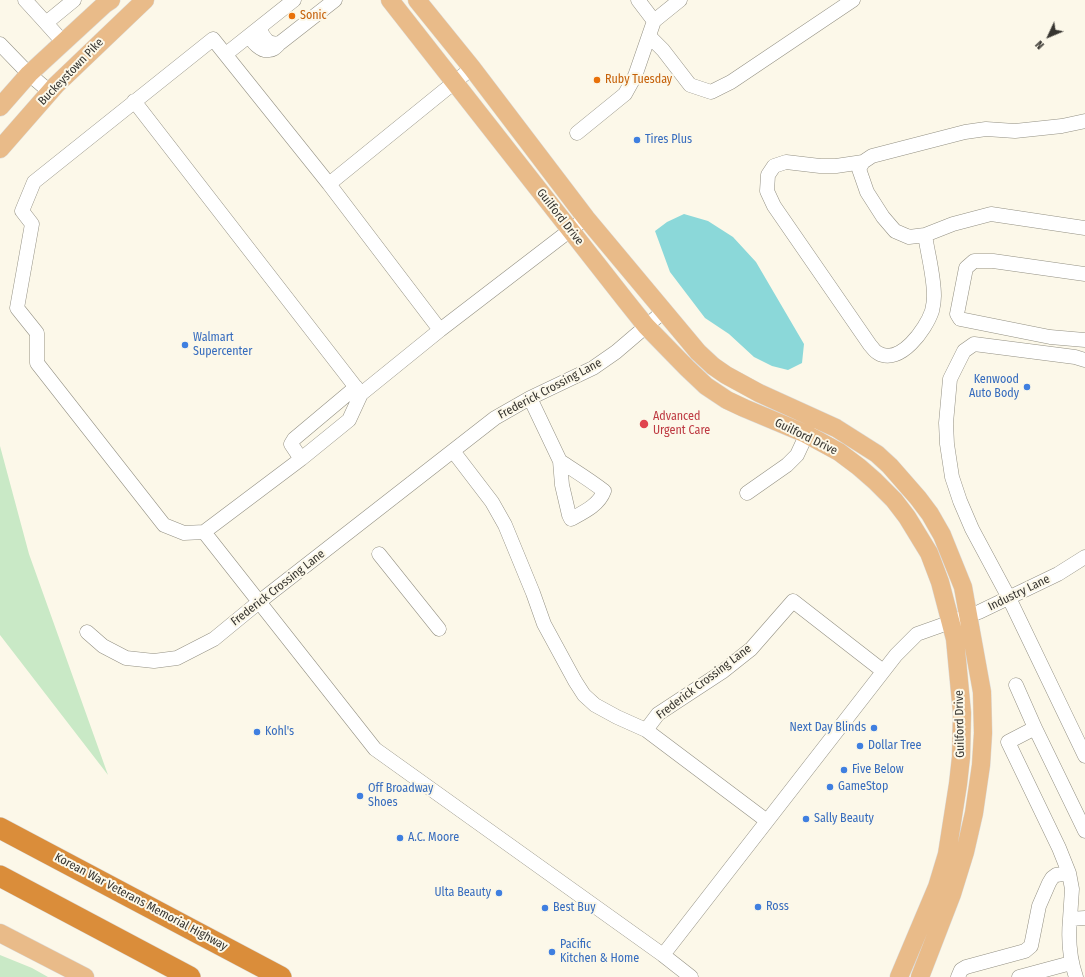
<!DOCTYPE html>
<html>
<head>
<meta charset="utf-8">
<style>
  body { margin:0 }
  #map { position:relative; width:1085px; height:977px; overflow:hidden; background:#fcf8e9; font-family:"Fira Sans Condensed",sans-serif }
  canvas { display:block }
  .north { position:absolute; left:1029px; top:16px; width:40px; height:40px; -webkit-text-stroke:3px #fcf8e9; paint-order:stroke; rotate:226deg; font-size:11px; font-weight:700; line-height:16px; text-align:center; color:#373530 }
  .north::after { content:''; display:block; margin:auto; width:14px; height:18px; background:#373530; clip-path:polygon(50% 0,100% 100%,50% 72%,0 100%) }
</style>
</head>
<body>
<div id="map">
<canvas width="1085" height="977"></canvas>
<div class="north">N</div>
</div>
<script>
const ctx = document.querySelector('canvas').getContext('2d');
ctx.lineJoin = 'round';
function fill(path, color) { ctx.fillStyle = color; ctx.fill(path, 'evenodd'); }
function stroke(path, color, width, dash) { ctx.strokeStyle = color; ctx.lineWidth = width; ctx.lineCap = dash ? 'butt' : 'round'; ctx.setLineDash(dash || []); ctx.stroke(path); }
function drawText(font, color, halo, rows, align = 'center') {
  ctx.font = font + ' "Fira Sans Condensed",sans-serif'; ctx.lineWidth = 4; ctx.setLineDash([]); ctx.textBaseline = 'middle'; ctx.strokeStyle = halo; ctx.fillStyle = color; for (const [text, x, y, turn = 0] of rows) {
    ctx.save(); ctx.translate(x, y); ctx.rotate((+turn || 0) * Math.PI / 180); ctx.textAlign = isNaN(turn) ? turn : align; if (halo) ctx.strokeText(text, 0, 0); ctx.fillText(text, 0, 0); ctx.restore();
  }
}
fill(new Path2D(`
  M0,446L29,554L108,775L0,635Z
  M0,955L32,968L48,977H0Z`), '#c9e9c6');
fill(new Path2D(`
  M684,214L708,221L733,237L756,262L804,344L802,363L788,370L772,366L754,357L729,334L705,318L670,272L655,231L667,222Z`), '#8bd8d9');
const minor = new Path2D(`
  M25,0L46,23
  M638,0L654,21
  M260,27V30C265,40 269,45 280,43L335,0
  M250,35C251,42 262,52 269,50C273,50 275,48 278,45
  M649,36L663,50L690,85L711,92L731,82L853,0
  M63,42L46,23L74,0
  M0,44L29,74L50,92
  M226,54L294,0
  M134,101L361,394
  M1085,121L1062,126L1015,131L986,129L965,132L872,156L863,162L859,169L867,192L883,217L895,231L909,237L925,235L953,224L991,214L1085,228
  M577,133L625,94L635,76L654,21L680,0
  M863,162L836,166H820L786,162L774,166L768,175L767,191L774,206L870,345C872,347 875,352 878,353C900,366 926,329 932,311C933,307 934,300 934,296C934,276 928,255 925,235
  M329,184L472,68
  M1085,274L993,261H974L966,268L957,314L960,319L1050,337L1085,340
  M440,330L329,184L213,39L34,182L22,211L32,224L17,308L37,333V363L164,525L184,533L204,532L301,459L349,420L361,394L440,330L586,218
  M1085,360L1075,357L974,344L964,351L950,379L946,423L947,444L952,477L960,501L972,529L1009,598L1085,756
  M530,398L560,461L562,485L569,515L571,519C584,512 599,505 604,491C590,480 575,471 560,461
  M453,451L492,502L505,525L533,593L544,624L575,681L584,695L595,705L617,717L646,730L767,821
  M301,459L291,444L294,439L356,387
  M747,493L787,465L797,455L811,425
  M204,532L375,749L663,955L691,977
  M379,554L439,629
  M87,632L103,646L126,658L154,661L177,658L214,639L259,602L495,418L530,398L593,368L616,352L664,311
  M1016,685L1035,728
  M646,730L658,714L722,672L751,649L793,601L883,671
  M1085,831L1035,728L1008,742L1059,848L1069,873L1072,889L1070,919L1085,918
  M1070,919C1068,940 1069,957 1076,977
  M663,955L896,655L917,634L979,612L1058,574L1085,557
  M958,977L961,970L966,967L1025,951L1031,946L1039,906L1049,883L1052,878L1056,875L1069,873
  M1019,977L1071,963`);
const major = new Path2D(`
  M390,0L626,301L646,326L687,368L706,386L727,400L744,408L806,434L839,452L859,467L875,481L894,500L907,517L929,553L940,582L955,639L962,713L961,757L958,784L947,854L937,887L899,977
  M417,0L472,68L586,218L698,352L713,366L726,375L759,393L836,428L877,454L890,466L918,498L930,514L942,535L963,587L982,692L983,733L981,765L974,813L965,852L952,894L920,977
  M0,107L29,74L105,4L111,0
  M0,149L56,85L145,0
  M0,933L85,977`);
const highway = new Path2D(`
  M0,828L281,977
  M0,876L190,977`);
stroke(minor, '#939083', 15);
stroke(major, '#dbdbda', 19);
stroke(highway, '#dbdbda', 22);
stroke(minor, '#fff', 14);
stroke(major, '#e9bb89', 18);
stroke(highway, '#da8d3a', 21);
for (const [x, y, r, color] of [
  [292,16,4,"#e8710a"],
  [597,80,4,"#e8710a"],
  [637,140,4,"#3f7fe0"],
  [185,345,4,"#3f7fe0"],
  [1027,387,4,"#3f7fe0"],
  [644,424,5,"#e0444e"],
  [874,728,4,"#3f7fe0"],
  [257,732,4,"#3f7fe0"],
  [860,746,4,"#3f7fe0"],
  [844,770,4,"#3f7fe0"],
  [830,787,4,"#3f7fe0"],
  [360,796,4,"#3f7fe0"],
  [806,819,4,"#3f7fe0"],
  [400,838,4,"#3f7fe0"],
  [499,893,4,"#3f7fe0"],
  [758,907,4,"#3f7fe0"],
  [545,908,4,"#3f7fe0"],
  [552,952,4,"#3f7fe0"]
]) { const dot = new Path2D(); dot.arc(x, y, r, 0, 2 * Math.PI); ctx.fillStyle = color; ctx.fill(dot); stroke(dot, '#fcf8e9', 1.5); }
drawText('12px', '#c56008', '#fcf8e9', [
  ["Sonic",300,16],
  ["Ruby Tuesday",605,80]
], 'left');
drawText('12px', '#373530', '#fcf8e9', [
  ["Buckeystown Pike",71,72,-46],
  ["Guilford Drive",560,217,52],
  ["Frederick Crossing Lane",550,389,-28],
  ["Guilford Drive",806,437,26],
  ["Frederick Crossing Lane",278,588,-38],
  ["Industry Lane",1019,593,-26],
  ["Frederick Crossing Lane",704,682,-37],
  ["Guilford Drive",960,724,-91],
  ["Korean War Veterans Memorial Highway",141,902,28]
]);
drawText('12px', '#366cbe', '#fcf8e9', [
  ["Tires Plus",645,140],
  ["Walmart",193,338],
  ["Supercenter",193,352],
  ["Kenwood",1019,380,"right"],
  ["Auto Body",1019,394,"right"],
  ["Next Day Blinds",866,728,"right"],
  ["Kohl's",265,732],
  ["Dollar Tree",868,746],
  ["Five Below",852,770],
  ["GameStop",838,787],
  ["Off Broadway",368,789],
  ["Shoes",368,803],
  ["Sally Beauty",814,819],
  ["A.C. Moore",408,838],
  ["Ulta Beauty",491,893,"right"],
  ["Ross",766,907],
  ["Best Buy",553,908],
  ["Pacific",560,945],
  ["Kitchen & Home",560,959]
], 'left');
drawText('12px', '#be3a42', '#fcf8e9', [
  ["Advanced",653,417],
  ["Urgent Care",653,431]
], 'left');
</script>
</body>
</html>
